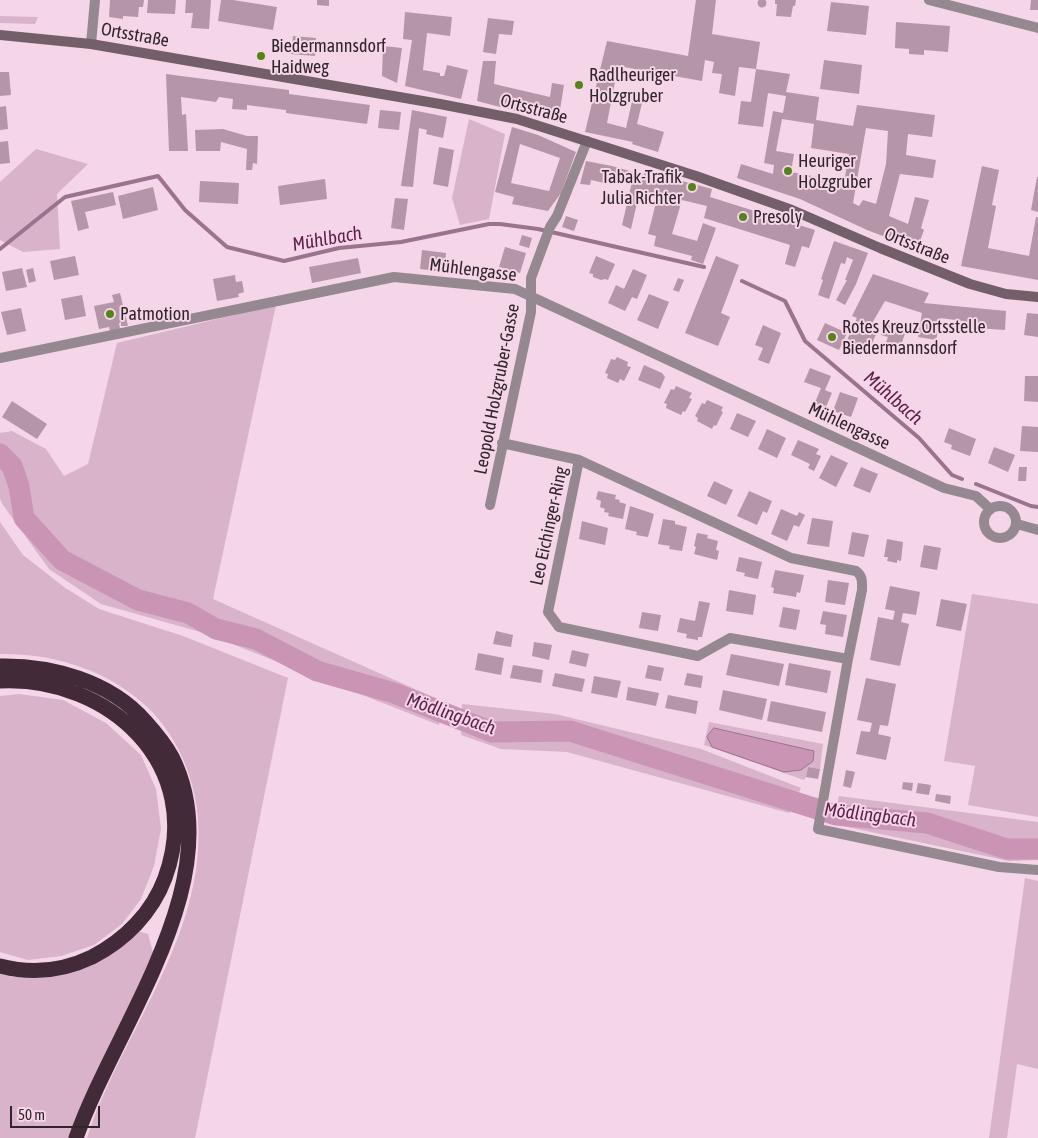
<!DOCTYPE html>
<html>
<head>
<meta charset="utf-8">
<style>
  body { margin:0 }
  #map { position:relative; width:1038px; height:1138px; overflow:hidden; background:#f5d5e8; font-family:"Asap Condensed",sans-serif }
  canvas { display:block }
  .scale { position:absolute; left:10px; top:1106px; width:90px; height:22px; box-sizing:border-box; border:2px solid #31252c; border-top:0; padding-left:6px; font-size:15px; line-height:18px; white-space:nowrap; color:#31252c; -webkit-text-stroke:4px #f5d5e8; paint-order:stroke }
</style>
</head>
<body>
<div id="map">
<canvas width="1038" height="1138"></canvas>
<div class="scale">50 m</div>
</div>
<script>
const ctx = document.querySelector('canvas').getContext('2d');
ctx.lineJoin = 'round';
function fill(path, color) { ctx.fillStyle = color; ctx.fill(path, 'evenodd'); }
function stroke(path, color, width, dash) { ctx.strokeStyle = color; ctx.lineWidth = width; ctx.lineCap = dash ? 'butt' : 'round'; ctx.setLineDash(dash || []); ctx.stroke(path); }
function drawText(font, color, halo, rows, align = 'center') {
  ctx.font = font + ' "Asap Condensed",sans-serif'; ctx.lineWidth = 4; ctx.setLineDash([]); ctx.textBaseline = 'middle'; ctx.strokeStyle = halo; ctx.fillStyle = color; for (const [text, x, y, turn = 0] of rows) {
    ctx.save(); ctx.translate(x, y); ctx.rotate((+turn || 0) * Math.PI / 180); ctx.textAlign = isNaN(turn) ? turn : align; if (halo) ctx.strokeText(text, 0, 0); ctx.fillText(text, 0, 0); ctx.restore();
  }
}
fill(new Path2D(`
  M0,16L38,17L35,24L0,23Z
  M469,119L505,134L489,219L460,225L452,198Z
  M36,149L88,164L57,194L60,249L23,252L0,240V182Z
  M276,305L213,599L444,702L439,725L204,633L101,604L49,569L3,505L0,499V433L12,431L46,449L64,476L88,464L117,343Z
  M0,522L23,555L64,587L99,609L183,636L288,678L195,1138H87C123,1028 211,931 197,809C192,773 178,741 154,714C115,672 56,653 0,654Z
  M972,594L1038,604V817L968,805L975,766L944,761Z
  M19,694L63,700L106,723L141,755L156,789L161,829L154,866L141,899L122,924L94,945L61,956L28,960L0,952V696Z
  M462,704L555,714L701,749L801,788L789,813L567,752L501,749L461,735Z
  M709,722L823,744L820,769L808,767L806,777L804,780L704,745Z
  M839,796L1038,822V860L1009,861L833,824Z
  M1025,878L1038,881V1069L1017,1064L1007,1138H989Z
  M138,931L148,934L154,956L71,1138H0V974L13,977H44Z`), '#d8b3ca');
const water = new Path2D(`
  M714,728L814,751L813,761L801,770L784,772L712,747L707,737Z`);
fill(water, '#ca95b5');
stroke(water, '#9c738c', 1);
stroke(new Path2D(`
  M0,249L65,197L158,176L185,210L227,247L284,261L339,248L401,242L489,224H500L538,229L704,267
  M742,281L785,301L805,341L919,438L952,475L962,479
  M976,484L1031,506L1038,507`), '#9c738c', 4);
stroke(new Path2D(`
  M0,454L12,466L19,486L24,518L62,560L138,600L188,613L216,629L256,639L317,671L394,693L492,732L570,731L836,815L927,823L1007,849H1038`), '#ca95b5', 21);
fill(new Path2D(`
  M757.5 3a4.5 4.5 0 1 1 9 0a4.5 4.5 0 1 1-9 0Z
  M110,0H144L143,7H139L138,17L123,16V19L109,17Z
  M148,0H176L175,14L147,13Z
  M186,0H211L209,29L191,28L193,13H185Z
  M221,0H233L277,7L273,30L218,21Z
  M317,0H329V6L317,5Z
  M696,0H716L712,34L760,42L756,69L739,67L735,96L719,93L722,74L712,73L714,62L705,60L702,81L618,66L607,123L626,128L633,97L643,99L637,124L664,132L658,152L632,144L633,142L585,132L607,41L688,56Z
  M775,0H796L795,6H793L791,17L776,16L777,4H775Z
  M1031,0H1038V10H1030Z
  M831,2L869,6L866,35L827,31Z
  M405,12L452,17L450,36L427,33L423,70L440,73V76H444L447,65L468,70L461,99L405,86L412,40L403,39Z
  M488,18L514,21L512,35L499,34L496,54L483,52Z
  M896,22L950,26L948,52L924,50V55L909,54V49L895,48Z
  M293,36L316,38L315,56L291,54Z
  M383,46L402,48L397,83L382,76Z
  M824,60L862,65L859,94L820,89Z
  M483,61H496L494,84L550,97L552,83L564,85L558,122L477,101Z
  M756,69L790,74L786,92L819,97L816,120L853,126L857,105L935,115L932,137L908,134L906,155L936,160L933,178L900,174L889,216L908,224L915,197L929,200L921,228L924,230L917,249L867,230L800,199L737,178L741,164L773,174L774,165L764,163L773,111L783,113L786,96L768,93L763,127L738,124L741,101L751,102ZM782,119L814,124L811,148L849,154L844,182L791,172L794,154L776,151ZM866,128L888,131L886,164L876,204L863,200L859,206L853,203Z
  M0,72H9L11,95L0,96Z
  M166,74L289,90V94L370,105L367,124L286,113V110L247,105V110L232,109L233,99L219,97L216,102L181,97L182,115L186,114L188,151H169Z
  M6,106L8,129L0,130V107Z
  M380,110L401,112L399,130L378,128Z
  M412,110L447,117L443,138L426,134L427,130L419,128L413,187L401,186Z
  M512,127L538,135L576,152L561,193L548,211L512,204L514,197L495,192ZM520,144L560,158L549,191L511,183Z
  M223,129L247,136H258L257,164L253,163L252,170H246L247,149L221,142L220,151H196L195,130Z
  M8,141L10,163L0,164V142Z
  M439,147L454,150L448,187L433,184Z
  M586,161L612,166L644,175L645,171L712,189L710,197L815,230L809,248L802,246L795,267L785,264L790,245L704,218L707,206L682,200L672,234L697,241L703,223L716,228L703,264L691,260L692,256L654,246L656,236L648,234L658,195L640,190L631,229L622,225L632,182L610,176L609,184L591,180L590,185L580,184Z
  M982,166L999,170L992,205L996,206L988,248L1029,256L1036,217H1038V280L961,266Z
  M1037,177H1038V212L1031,210Z
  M325,179L327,199L280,205L278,186Z
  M200,181L239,183L238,204L199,202Z
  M153,187L158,210L123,219L118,196Z
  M113,192L116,205L85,212L89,228L78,231L71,201Z
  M395,198L408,199L404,230L391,228Z
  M566,216L578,220L574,231L562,227Z
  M522,235L532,238L529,248L519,245Z
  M834,241L868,253L856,284L845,305L836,300L847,280H845L853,260L847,257L845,264L841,263L829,299L818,295L823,280L821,279Z
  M505,247L526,253L520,273L499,267Z
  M422,250L446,253L444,272L420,269Z
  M75,256L79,275L54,280L50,261Z
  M596,256L615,264L608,280L605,279L601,280L593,277V274L589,273Z
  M716,256L739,265L721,313L730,317L718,346L685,333Z
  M358,258L361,273L312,283L309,267Z
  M22,268L27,287L6,291L2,272Z
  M33,268L36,281L29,283L26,270Z
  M633,269L647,275L637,299L632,297L625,311L608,303L616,285L624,289Z
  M873,274L929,293L924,303L1006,311L1005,330L962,327L963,321L941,318L936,340L918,337L922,313L885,301L871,325L879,328L869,350L847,340L857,318L852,316Z
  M235,275L236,282L242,281L244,292L238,294L239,297L217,301L213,279Z
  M678,278L684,280L679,292L673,290Z
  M120,293L128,326H121V322L119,323L120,329L110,331L109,327L99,329L94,306L114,302L112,295Z
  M649,294L669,302L658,329L637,320Z
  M82,295L86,316L65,320L61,299Z
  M21,308L26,331L7,335L1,312Z
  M1027,313L1038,314V337L1024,335Z
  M887,321L907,328L901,345L896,343L895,346L886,342L888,337L881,335Z
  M825,323L847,333L839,350L817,340Z
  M763,325L781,333L769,364L758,360L763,348L755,345Z
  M617,357L628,362L627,366L631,367L624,381L620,379L618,383L607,378L608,374L605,373L611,359L615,360Z
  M644,365L662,373L665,377L660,389L638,380Z
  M810,368L831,376L825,390L832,393L825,409L814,405L821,388L804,382Z
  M1025,376H1038V402L1024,401Z
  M676,386L692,393L689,398L692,399L685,412L683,411L681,415L666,408L667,404L664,403L671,389L674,390Z
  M840,392L858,398L851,417L833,411Z
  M707,400L723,407L721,411L723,412L716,426L714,425L712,429L697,421L698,418L695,416L702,403L705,404Z
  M12,401L47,424L37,439L2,417Z
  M737,413L756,421L748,437L730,429Z
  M1022,426L1038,427V452L1020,451Z
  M949,428L976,439L970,456L951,449L952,445L944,442Z
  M767,429L786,438L777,458L758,449Z
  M798,440L819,449L816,454L821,456L814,471L808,468L810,464L791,455Z
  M994,447L1015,455L1008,472L988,463Z
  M831,455L848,463L836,487L819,478Z
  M861,467L878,474L870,493L853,486Z
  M1019,467H1027L1026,481H1018Z
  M714,481L733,490L726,505L707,496Z
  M598,491L616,495L615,499L620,500L619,502L626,504L623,519L608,516L609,513L604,512L605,509L600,507L601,501L596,499Z
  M749,491L772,501L767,513L763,511L757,525L737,516Z
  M630,506L654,514L648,537L636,535L637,532L625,529Z
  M781,509L797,516L799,512L805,515L799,527L794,525L787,541L771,534Z
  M812,518L833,521L829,547L807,544Z
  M663,519L675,521V524L687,527L682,551L669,549L670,546L658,544Z
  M582,521L608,528L605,545L579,539Z
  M852,532L869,535L864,557L848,554Z
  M697,533L708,535L707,538L718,541L716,550L719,551L717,560L694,554L696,547L694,546Z
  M887,539L903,542L901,561L897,560V563L887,561L888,557H884Z
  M924,545L941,548L937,570L920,567Z
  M739,557L762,562L758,579L744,576L745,573L736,571Z
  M775,570L804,575L800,593L797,592L796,597L773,593L774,588L771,587Z
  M828,580L849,583L845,605L825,602Z
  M890,586L920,592L916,615L903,613L901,622L909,624L900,666L870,660L878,617L893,620L895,611L885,609Z
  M729,590L756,595L753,615L726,611Z
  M941,599L967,604L961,631L936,626Z
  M699,601L710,603L702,637H698V640L686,638L687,634L677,632L680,618L695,621Z
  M783,607L800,610L796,630L779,627Z
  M823,611L847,615L843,637L825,634L826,625L820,624Z
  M642,612L661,615L658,631L639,628Z
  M496,631L513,635L511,647L493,644Z
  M534,642L552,645L549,660L532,656Z
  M572,650L589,654L586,667L569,663Z
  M478,653L504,658L501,675L475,670Z
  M731,654L784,664L779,686L726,675Z
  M789,663L831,671L827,693L785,685Z
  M513,665L543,670L541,683L510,678Z
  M648,665L664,668L661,681L645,678Z
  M555,673L585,679L582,692L552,686Z
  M687,673L703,676L701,688L684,685Z
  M594,676L621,681L617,698L591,693Z
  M866,678L896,684L888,726L880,725L878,734L891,737L886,760L856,754L861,731L870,732L872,723L857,720Z
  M628,687L659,693L656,706L626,700Z
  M723,690L767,699L762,720L719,710Z
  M668,695L698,701L696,714L665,708Z
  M771,701L826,712L822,732L767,721Z
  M808,767L820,769L818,779L806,777Z
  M846,770L855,772L851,788L843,786Z
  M903,782L913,783L912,791L902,789Z
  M918,783L931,785L929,795L916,793Z
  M936,794L951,796L950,804L935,801Z`), '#b496a8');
stroke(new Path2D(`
  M929,0L1038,28
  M91,44L95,0
  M0,358L394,277L515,289L944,488L976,496L990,509
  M502,443L579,460L791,558L856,571C863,576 862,582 862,590L848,659L730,638L698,656L559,627L548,612L579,460
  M490,505L531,312V278L550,227L557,216L587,141
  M984 522a16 16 0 1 1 32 0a16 16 0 1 1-32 0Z
  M1017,524L1038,530
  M848,659L818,829L999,867L1038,870`), '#958890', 10);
stroke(new Path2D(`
  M0,35L91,44L440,104L517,119L696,176L792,210L880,248L970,284L1006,294L1038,297`), '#725f6a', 10);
stroke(new Path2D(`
  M0,666C51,665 110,681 145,721C155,732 165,744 172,757C233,878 115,1026 76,1138
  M0,681C110,676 206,766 165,878C152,913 125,940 92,957C63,971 31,974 0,966`), '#422a39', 15);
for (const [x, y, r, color] of [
  [261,56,5,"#558518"],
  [579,85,5,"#558518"],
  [788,171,5,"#558518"],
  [692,187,5,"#558518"],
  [743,217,5,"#558518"],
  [110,314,5,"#558518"],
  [832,337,5,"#558518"]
]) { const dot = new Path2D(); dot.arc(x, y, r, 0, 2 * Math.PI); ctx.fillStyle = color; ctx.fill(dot); stroke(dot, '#f5d5e8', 2); }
drawText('18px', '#31252c', '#f5d5e8', [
  ["Ortsstraße",135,35,10],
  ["Ortsstraße",534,109,15],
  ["Ortsstraße",917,246,22],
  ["Mühlengasse",473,270,7],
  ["Leopold Holzgruber-Gasse",497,389,-79],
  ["Mühlengasse",849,426,25],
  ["Leo Eichinger-Ring",549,526,-78]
]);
drawText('18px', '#31252c', '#f5d5e8', [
  ["Biedermannsdorf",271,46],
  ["Haidweg",271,67],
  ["Radlheuriger",589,75],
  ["Holzgruber",589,96],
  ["Heuriger",798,161],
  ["Holzgruber",798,182],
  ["Tabak-Trafik",682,177,"right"],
  ["Julia Richter",682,198,"right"],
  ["Presoly",753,217],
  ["Patmotion",120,314],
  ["Rotes Kreuz Ortsstelle",842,327],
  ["Biedermannsdorf",842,348]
], 'left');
drawText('italic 19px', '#5e1f4b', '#f5d5e8', [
  ["Mühlbach",327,239,-10],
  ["Mühlbach",893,398,41],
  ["Mödlingbach",451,714,19],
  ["Mödlingbach",870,815,7]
]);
</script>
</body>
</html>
